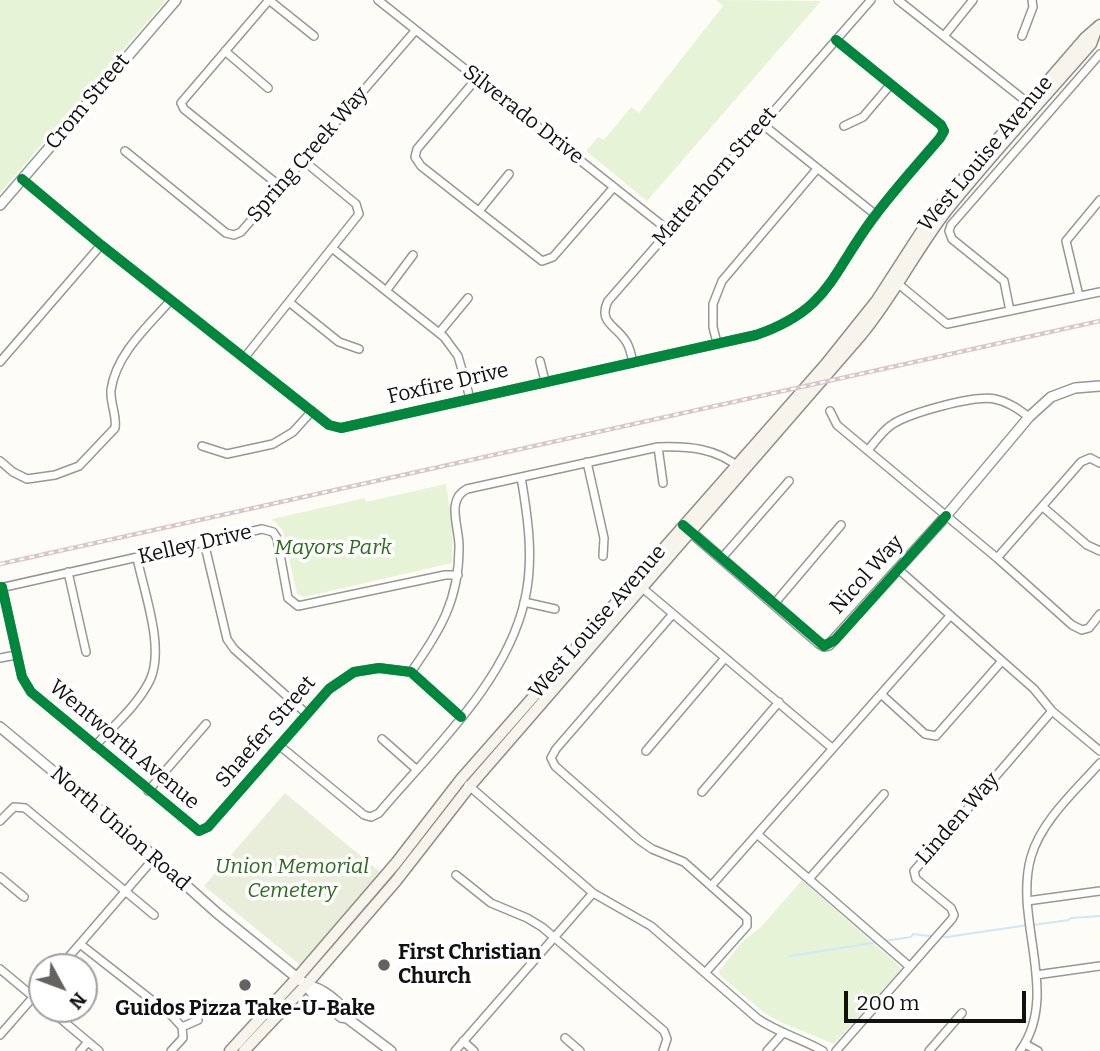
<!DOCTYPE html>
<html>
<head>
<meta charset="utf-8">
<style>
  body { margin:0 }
  #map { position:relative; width:1100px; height:1051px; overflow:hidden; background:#fdfcf7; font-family:Bitter,serif }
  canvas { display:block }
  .north { position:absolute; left:28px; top:953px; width:70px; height:70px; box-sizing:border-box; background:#fff; border:2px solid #a0a0a0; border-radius:50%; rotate:131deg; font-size:19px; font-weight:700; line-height:28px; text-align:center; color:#111 }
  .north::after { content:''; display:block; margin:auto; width:24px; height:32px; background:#646362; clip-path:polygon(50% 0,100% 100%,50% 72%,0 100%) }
  .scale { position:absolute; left:844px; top:991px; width:182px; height:32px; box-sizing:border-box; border:4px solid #111; border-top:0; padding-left:9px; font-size:21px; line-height:24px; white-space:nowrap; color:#111; -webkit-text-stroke:5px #fff; paint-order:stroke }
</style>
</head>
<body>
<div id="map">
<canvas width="1100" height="1051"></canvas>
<div class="north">N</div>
<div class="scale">200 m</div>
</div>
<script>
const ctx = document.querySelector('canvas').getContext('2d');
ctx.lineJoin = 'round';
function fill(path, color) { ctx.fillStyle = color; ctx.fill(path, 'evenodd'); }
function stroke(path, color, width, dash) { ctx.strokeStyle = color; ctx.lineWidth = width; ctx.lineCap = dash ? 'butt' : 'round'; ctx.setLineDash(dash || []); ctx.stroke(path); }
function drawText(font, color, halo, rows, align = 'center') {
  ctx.font = font + ' Bitter,serif'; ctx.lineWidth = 7; ctx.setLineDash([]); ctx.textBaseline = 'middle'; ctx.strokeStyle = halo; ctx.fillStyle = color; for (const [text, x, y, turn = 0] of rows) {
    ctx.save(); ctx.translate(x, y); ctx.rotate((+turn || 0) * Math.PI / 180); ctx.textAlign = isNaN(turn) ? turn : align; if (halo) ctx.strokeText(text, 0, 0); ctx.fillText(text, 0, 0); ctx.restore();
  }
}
fill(new Path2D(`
  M0,0H166L0,193Z
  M716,0L821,1L647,201L586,151L598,137L604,140L631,107L639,113L723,6Z
  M446,484L453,529L452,563L304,597L297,594L283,531L272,519L365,498L366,502Z
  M802,880L900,967V970L834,1044L778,1021L763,1012L720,975L719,971L742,942L761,927Z`), '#e7f3d7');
fill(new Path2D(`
  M285,793L380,872L300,965L204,886Z`), '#e9eedb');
stroke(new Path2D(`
  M1033,925L1069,920L1071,918L1100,916
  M940,936L947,937L1028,925
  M884,941L911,937L913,934L929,936L935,935
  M790,956L879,942`), '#cde8f7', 2);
const minor = new Path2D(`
  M378,0L668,230
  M898,0L1032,106
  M944,36L973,0
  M1022,36L1033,7L1032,0
  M225,51L268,88
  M477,78L417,149L415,157L421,166L542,261L553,257L614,187
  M762,124L876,215
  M844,126L863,117L891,84
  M125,151L226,233L234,235L241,232L415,31
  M22,179L101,245L329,425L341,428L756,335C828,310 830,277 871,221C892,192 917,165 940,138L944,131L941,125L836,40
  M281,187L184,109L181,103L269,0L314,36
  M479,211L509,174
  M332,248L444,337L458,356L470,398
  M896,282L947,324L1100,292
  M386,291L413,255
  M1079,296L1066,241L1100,200
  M289,302L339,342L359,349
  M1010,311L1004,281L952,239L949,231L951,225L1100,54
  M439,333L468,298
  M717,343L713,327V304L722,281L817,169
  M245,357L359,214L356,204L304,161
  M540,361L545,381
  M0,362L101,245
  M633,362C631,355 630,346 625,340C615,325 598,322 608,301L871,0
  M830,411L837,425L997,558L1072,625L1082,630L1089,628L1100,614
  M202,446L227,454L273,444L293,432L312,411
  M658,447L663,483
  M868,450C875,442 882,432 890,426C907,413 975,395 995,399C1009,402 1018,409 1029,417
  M0,461L13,472L27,479L55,475L79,466L115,428C117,415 110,404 111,390C116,354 148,326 171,300
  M587,462L604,538L603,556
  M1043,507L1087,545L1100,551
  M204,542L227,639L234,649L307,714
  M997,558L1081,462L1090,458L1100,463
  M721,559L789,481
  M898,569L1034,689L1052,711L1100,751
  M68,572L86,652
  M640,586L832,748
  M2,587L22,677L31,692L199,831L208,827L329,689L354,672L379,668L411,672L461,717
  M0,588L262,529L273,532L277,538L288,598L298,606L445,575H458
  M524,602L555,609
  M774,604L841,525
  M672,615L556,749L551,758L555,766L639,840L652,849L684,862L747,918V926L705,973
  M0,658L16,655
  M411,672C440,631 459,600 459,548C460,528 445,500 467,489L658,447C689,446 716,448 740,468
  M881,694L925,734L936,736L1002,661
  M382,739L416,769
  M95,746C113,726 138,705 150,680C165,648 144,592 137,558
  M280,746L364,815L371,817L379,813C432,750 507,682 525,599C534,559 528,518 521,477
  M646,751L725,658
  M468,785L593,893L651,926L758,1019C779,1033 802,1039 823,1051
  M148,791L206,724
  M702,792L779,702
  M0,821L14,807L25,808L154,915
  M757,834L910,967
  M456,875L491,903L527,918L542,927L664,1031L667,1039L663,1051
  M0,877L24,897
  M809,879L884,794
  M712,885L950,616
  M1027,901L1100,891
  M80,944L172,1016L182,1027
  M60,967L155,857
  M0,969L42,1004
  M1036,975L1100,966
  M49,1009L99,1051
  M182,1027L198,1020
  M0,1035L42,987
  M565,1038L580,1051
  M463,1041L474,1051
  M1025,1044L1038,1051
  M80,1051L88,1042
  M171,1051L183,1038L182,1027
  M455,1051L593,893
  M767,1051L783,1033
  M836,1051L952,919L954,915L951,908L916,879L914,871L1052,711
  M929,1051L962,1013
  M1020,1051C1061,994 1013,920 1031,857C1041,821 1076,790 1100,763`);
const tertiary = new Path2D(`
  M0,205L176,0
  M685,527L819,643L824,646L829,645L946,516L1029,417L1051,397L1075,388L1100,386
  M0,727L132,837L217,913L306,985L312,993L341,1017L347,1018L391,1051
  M306,985C320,987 344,1003 347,1018`);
const secondary = new Path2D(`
  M230,1051L297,978L396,863L461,779L825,365L877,300L932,215L1085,38L1100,25
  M244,1051L306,985L396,881L470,786L862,334C894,295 916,250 947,210C993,153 1043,99 1091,44L1096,30`);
stroke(minor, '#979795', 10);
stroke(tertiary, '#979795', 12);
stroke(secondary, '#8e8d8b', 13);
stroke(minor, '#fffffe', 7);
stroke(tertiary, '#fffffe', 9);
stroke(secondary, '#f6f4eb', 10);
const rail = new Path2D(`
  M0,564L1100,321`);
stroke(rail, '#d9c6c7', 4.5);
stroke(rail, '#fff', 2, [5]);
stroke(new Path2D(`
  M22,179L101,245L329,425L341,428L756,335C828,310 830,277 871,221C892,192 917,165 940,138L944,131L941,125L836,40
  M683,525L824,646L835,640L946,516
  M2,587L22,677L31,692L199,831L208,827L329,689L354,672L379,668L411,672L461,717`), '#00873e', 10);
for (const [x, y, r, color] of [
  [384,965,7,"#646362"],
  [245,985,7,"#646362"]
]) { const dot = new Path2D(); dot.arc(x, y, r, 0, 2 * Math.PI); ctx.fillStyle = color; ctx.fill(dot); stroke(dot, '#fff', 2.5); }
drawText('21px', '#111', '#fff', [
  ["Crom Street",88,102,-50],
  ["Silverado Drive",523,115,38],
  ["West Louise Avenue",986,154,-50],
  ["Spring Creek Way",308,155,-49],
  ["Matterhorn Street",715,177,-49],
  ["Foxfire Drive",448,384,-13],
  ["Kelley Drive",195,545,-13],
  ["Nicol Way",867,575,-48],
  ["West Louise Avenue",598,622,-49],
  ["Shaefer Street",266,732,-49],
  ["Wentworth Avenue",124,745,40],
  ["Linden Way",958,819,-49],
  ["North Union Road",120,829,41]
]);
drawText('italic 21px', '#2f6b1f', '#fff', [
  ["Mayors Park",333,548],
  ["Union Memorial",292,867],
  ["Cemetery",292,891]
]);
drawText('bold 21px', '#111', '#fff', [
  ["First Christian",398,953],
  ["Church",398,977],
  ["Guidos Pizza Take-U-Bake",245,1009,"center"]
], 'left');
</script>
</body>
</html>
